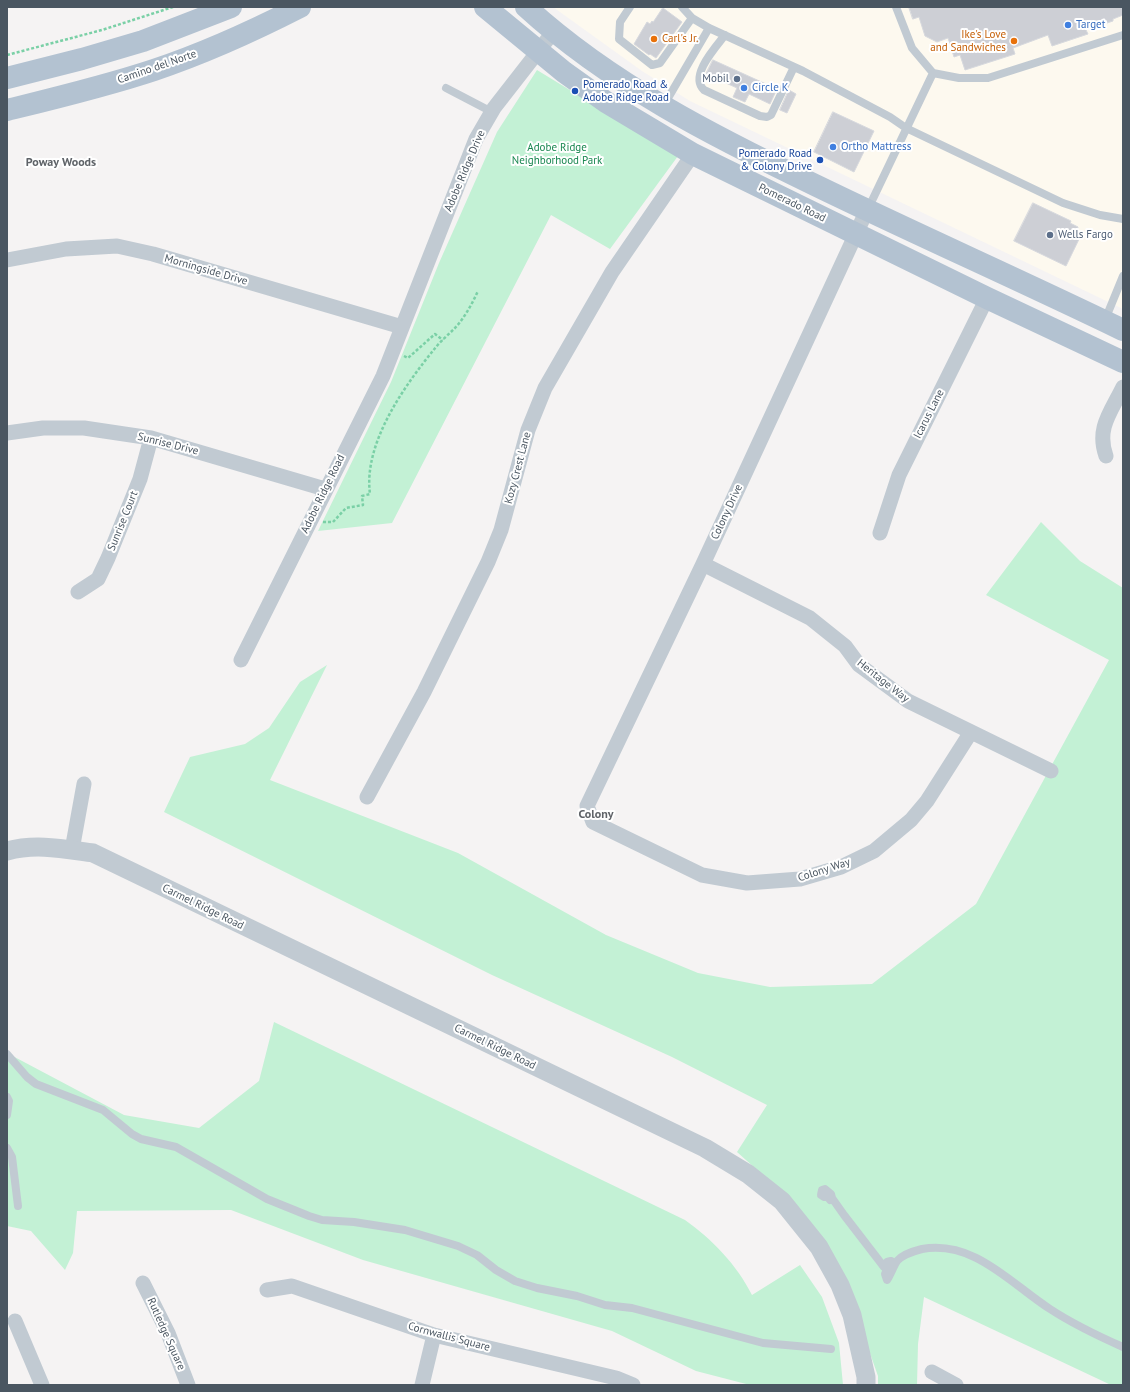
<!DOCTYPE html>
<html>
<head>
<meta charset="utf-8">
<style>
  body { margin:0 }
  #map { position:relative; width:1130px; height:1392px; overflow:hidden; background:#f5f3f3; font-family:"PT Sans",sans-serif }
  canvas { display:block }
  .frame { position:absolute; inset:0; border:8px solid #4a5661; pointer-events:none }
</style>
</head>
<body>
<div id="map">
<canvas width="1130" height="1392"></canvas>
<div class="frame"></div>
</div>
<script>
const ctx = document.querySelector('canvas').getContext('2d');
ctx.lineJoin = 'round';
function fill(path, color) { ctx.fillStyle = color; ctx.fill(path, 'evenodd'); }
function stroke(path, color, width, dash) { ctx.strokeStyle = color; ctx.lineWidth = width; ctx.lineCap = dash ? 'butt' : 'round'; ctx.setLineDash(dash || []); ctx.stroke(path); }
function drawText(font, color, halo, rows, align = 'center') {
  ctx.font = font + ' "PT Sans",sans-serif'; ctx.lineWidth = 4; ctx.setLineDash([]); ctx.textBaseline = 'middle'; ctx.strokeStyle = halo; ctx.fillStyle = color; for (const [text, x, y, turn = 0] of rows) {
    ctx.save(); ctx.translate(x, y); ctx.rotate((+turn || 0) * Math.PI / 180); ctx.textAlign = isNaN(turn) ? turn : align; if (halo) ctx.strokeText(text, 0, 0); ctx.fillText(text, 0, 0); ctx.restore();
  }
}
fill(new Path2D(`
  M553,7H1123V309L690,101L642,71Z`), '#fdf9ef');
fill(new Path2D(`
  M537,70L678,156L610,249L551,215L392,523L318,531L391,382L439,263L497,132Z
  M1041,522L1080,561L1123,588V1385H1111L924,1297L918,1344L917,1385H878V1376L843,1277L795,1204L737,1152L767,1105L672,1057L492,975L164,812L190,757L245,744L269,728L300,682L327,665L270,780L458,853L606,935L698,973L770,987L872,984L976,904L1109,660L986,595Z
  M274,1022L685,1220C712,1239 737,1265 752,1295L800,1265L822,1297L839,1343L843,1385H750L696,1371L612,1331L363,1260L231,1210L77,1211L73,1253L65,1270L31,1231L7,1226V1053L124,1115L199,1128L259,1081Z`), '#c3f1d5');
const building = new Path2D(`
  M909,7H1123V15L1113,19V21L1086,30L1088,34L1052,46L1048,35L1013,48L1015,54L965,70L960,55L954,57L948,38L937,42L925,36L919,17L913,19Z
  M663,8L682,22L656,58L650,54L649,55L634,44L647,22L650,24L652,21L653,22Z
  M713,60L777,89L770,104L749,94L745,102L733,97L737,88L706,74Z
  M789,90L796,94L787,113L780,110Z
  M833,112L874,131L854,172L814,152Z
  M1033,203L1071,221L1070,223L1078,227L1077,231L1082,233L1066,266L1014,241Z`);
fill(building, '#cdcfd5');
stroke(building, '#d7d9de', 1);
stroke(new Path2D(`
  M7,55L102,30L173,7
  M404,356L408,358L435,334L443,340
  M323,522H333L346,508L363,505L362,496L370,494C363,443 405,385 436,347C442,340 449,334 455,328C465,317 472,304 478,291`), '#7ad0a6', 2.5, [3, 2]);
stroke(new Path2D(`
  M630,7L620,22L619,39L652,65L660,63L692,18
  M682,7L692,18L709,28L803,71L890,117L906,128L1063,203L1100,215L1123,219
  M896,7L912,48L933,73L959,78H988L1123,35
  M725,35C715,48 689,76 704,90L760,116L767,117L771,115L794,67
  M446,88L492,112
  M664,105L709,28
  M868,209L933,73
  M1105,320L1123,276
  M7,1054L27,1077L36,1084L103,1110L132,1134L141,1139L176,1147L267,1199L309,1216L322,1220L354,1222L405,1230L458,1246L477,1255L496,1270L515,1281L537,1288L577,1296L605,1305L632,1308L763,1343L831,1349
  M7,1097L9,1101L7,1115
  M7,1148L12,1157L18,1206
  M830,1200L825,1193L824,1197L821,1195L822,1190L825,1189L831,1194L832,1198L844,1215L884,1267L887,1262L891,1261L885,1274L887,1280C891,1274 893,1267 897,1261C902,1255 914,1251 922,1249C974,1240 1010,1283 1050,1309C1073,1324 1098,1336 1123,1347`), '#c1cad2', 8);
stroke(new Path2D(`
  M867,210L703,564L587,806L593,822L702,875L747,883L800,879L841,867L874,851L911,820L927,801L971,732
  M7,260L66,249L117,246L153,254L402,327
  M7,433L43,428H84L151,438L325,489
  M1106,456C1096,428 1111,412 1123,387
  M880,533L899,475L987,298
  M703,564L810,618L845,646L859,665L908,701L1051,771
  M78,592L98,579L108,558L140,479L151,438
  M241,660L383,376L476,139L494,108L554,31
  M367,797L424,692L488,562L501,530L528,430L545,388L612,272L693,154
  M72,850L84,784
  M143,1283L168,1333L188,1385
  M267,1290L292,1286L434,1335L616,1378L633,1385
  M15,1321L42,1385
  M932,1372L956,1385
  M422,1385L434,1335`), '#c1cad2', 15);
stroke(new Path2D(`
  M7,851C36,843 64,849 93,853L705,1148L748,1174L782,1201L819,1247L840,1285L852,1315L866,1377V1385`), '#c1cad2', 19);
stroke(new Path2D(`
  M485,7L564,72L606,102L693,154L987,298L1123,362
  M526,7C610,84 715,137 817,186C918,235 1022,281 1123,330
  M7,78L82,59L143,41L231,7
  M7,110C56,98 106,86 154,70C205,53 253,31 300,7`), '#b3c2d1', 22);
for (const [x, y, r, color] of [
  [1068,25,4,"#3f7fe0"],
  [654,39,4,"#e8710a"],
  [1014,41,4,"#e8710a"],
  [737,79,4,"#5c6f8a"],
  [744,88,4,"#3f7fe0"],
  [575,91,4,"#1a4fb4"],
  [833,147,4,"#3f7fe0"],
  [820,160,4,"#1a4fb4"],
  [1050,235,4,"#5c6f8a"]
]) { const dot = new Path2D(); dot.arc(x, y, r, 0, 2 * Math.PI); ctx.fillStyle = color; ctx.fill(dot); stroke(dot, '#fff', 1.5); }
drawText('11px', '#366cbe', '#fff', [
  ["Target",1076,25],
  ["Circle K",752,88],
  ["Ortho Mattress",841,147]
], 'left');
drawText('11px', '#c56008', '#fff', [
  ["Ike's Love",1006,35],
  ["and Sandwiches",1006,48],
  ["Carl's Jr.",662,39,"left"]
], 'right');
drawText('11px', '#4a5661', '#fff', [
  ["Camino del Norte",157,67,-19],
  ["Adobe Ridge Drive",465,171,-67],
  ["Pomerado Road",792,203,26],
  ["Morningside Drive",206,270,16],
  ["Icarus Lane",929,414,-63],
  ["Sunrise Drive",168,444,14],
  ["Kozy Crest Lane",518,468,-75],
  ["Adobe Ridge Road",323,494,-64],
  ["Colony Drive",727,512,-65],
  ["Sunrise Court",123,521,-68],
  ["Heritage Way",883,681,38],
  ["Colony Way",824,870,-18],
  ["Carmel Ridge Road",203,907,26],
  ["Carmel Ridge Road",495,1047,26],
  ["Rutledge Square",166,1334,66],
  ["Cornwallis Square",449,1337,15]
]);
drawText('11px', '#4e5e75', '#fff', [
  ["Mobil",729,79],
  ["Wells Fargo",1058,235,"left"]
], 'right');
drawText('11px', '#164399', '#fff', [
  ["Pomerado Road &",583,85],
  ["Adobe Ridge Road",583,98],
  ["Pomerado Road",812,154,"right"],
  ["& Colony Drive",812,167,"right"]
], 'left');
drawText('11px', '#17864f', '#fff', [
  ["Adobe Ridge",557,148],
  ["Neighborhood Park",557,161]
]);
drawText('bold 12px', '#5f6368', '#fff', [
  ["Poway Woods",61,163],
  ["Colony",596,815]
]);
</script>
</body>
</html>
